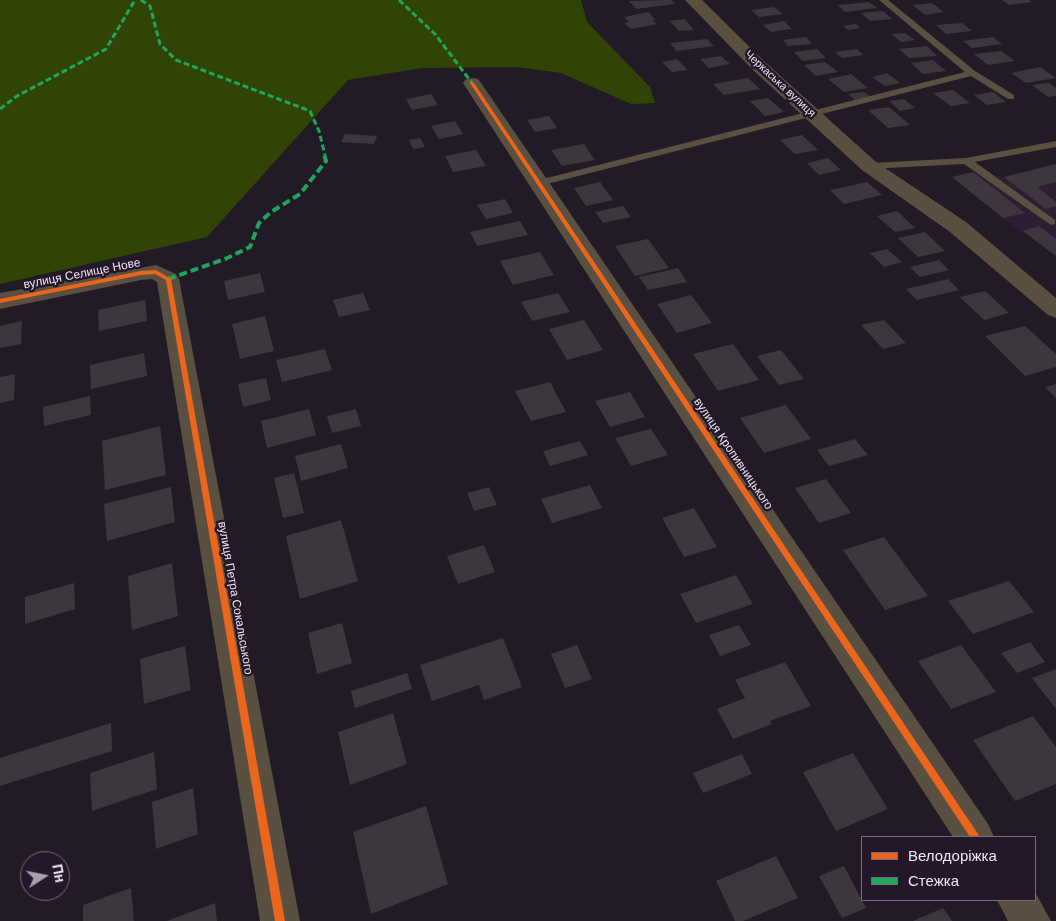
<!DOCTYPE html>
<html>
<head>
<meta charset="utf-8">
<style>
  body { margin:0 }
  #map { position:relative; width:1056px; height:921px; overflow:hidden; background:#221b25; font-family:Helvetica,sans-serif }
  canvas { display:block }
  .legend { position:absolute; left:861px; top:836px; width:175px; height:65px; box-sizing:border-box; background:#241729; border:1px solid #756a7a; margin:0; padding:6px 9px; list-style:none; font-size:15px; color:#efe6f3 }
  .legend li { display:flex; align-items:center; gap:10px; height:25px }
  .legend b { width:25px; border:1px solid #756a7a }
  .north { position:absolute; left:20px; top:851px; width:50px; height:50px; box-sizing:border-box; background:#241729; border:1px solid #756a7a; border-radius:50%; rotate:79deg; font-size:14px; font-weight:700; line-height:20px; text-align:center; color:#efe6f3 }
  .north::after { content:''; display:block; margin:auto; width:18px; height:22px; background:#a79fab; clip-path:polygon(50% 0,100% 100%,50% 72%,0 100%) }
</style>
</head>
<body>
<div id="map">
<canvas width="1056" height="921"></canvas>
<ul class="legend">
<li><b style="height:6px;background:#eb651d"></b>Велодоріжка</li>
<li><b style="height:6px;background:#20a55d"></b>Стежка</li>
</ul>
<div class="north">Пн</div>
</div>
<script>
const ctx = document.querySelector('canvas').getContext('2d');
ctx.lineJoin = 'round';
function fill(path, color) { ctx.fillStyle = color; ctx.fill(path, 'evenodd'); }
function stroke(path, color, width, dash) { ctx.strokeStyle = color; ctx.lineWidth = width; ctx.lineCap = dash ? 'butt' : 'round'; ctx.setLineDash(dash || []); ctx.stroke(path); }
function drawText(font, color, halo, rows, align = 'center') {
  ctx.font = font + ' Helvetica,sans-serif'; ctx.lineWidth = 5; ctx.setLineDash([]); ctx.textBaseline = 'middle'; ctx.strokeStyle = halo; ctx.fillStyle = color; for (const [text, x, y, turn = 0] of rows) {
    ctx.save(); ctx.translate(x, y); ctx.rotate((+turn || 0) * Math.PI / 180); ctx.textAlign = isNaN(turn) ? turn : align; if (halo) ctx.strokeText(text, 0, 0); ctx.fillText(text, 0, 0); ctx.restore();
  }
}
fill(new Path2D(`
  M1056,164V256L1003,218L952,177L973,172L1004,177Z`), '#2d1e33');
fill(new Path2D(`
  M0,0H581L587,22L650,87L655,103L631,104L561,73L517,67L422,68L348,80L207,237L0,284Z`), '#304405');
fill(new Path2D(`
  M671,0L675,4L636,9L629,1Z
  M1002,0H1029L1032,2L1009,5Z
  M869,2L877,8L845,12L838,5Z
  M932,3L944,12L925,15L913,5Z
  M774,7L783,14L759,17L751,10Z
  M883,11L892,19L870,21L861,13Z
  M648,12L656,20H652L657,24L631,29L624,23L629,22L624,17Z
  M685,19L694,30L679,31L670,21Z
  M784,21L792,29L771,32L763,25Z
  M962,23L972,31L946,34L936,25Z
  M856,24L860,28L848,30L843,26Z
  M905,33L915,40L901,42L891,34Z
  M806,37L812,44L788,46L783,40Z
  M993,37L1002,44L972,48L963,41Z
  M707,39L714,46L677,51L670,43Z
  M927,46L937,56L909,58L899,49Z
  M817,49L826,58L803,61L794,52Z
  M857,49L863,55L842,58L835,52Z
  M1001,51L1015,61L988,65L974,54Z
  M721,56L730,64L709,68L700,59Z
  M677,59L688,70L672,72L662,62Z
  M933,60L946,71L923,74L911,63Z
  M825,62L838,72L816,76L804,65Z
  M1040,67L1056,78L1026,83L1011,73Z
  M887,73L900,83L885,86L872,77Z
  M851,74L868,88L844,92L828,79Z
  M748,78L760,89L724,95L713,84Z
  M1049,83L1056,88V96L1048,97L1032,85Z
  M953,90L970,103L951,106L933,93Z
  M864,92L871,97L855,100L848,94Z
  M993,92L1006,102L987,105L974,95Z
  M431,94L438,105L412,110L406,99Z
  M768,98L784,112L765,116L750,101Z
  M904,99L915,108L900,111L889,101Z
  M889,107L910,125L888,128L868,110Z
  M549,116L557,128L535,132L527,120Z
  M455,121L463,134L439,139L431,126Z
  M345,134L377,136L374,144L341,142Z
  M802,135L818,150L795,154L780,140Z
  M420,138L425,147L413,149L409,140Z
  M584,144L595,160L562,166L551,150Z
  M476,150L486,166L453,172L445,156Z
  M828,158L841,170L819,175L807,163Z
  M1056,164V182L1037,187L1056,202V206L1046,209L1004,177Z
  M973,172L1025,213L1003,218L952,177Z
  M600,182L613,200L586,206L574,188Z
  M867,182L882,195L844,204L830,190Z
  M505,199L513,213L486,219L477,205Z
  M623,206L631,217L603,223L595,212Z
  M897,211L915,228L895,232L877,216Z
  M520,221L528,235L477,246L470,232Z
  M1039,226L1056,239V256L1023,231Z
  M925,232L945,251L918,257L898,238Z
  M648,239L669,268L635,276L615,246Z
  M887,249L902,262L884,267L870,253Z
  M540,252L554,275L513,285L500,261Z
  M939,260L949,270L920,277L910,267Z
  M678,268L687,282L648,290L639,277Z
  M260,273L265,292L228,300L224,281Z
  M948,279L959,290L917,300L906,289Z
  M985,291L1009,313L984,320L960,297Z
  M363,293L370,310L339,317L333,300Z
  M558,293L570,312L532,321L521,302Z
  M691,295L712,323L677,333L657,304Z
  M145,300L147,321L99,331L98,310Z
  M265,316L274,351L240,359L232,324Z
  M584,320L603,350L567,360L549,329Z
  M884,320L906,343L883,349L861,325Z
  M22,321L21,344L0,348V326Z
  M1025,326L1056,354V367L1025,376L985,336Z
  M733,344L759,380L718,391L693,354Z
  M325,349L332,370L282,382L276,360Z
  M781,350L804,379L779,385L757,356Z
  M144,353L147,376L91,389L90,365Z
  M15,374L14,400L0,403V377Z
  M266,378L271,400L243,407L238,384Z
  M550,382L566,412L531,421L515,391Z
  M1056,384V398L1045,387Z
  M630,392L645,417L610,427L595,401Z
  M90,396L91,415L44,426L43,407Z
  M786,405L811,439L764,453L740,418Z
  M309,409L316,435L267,448L261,421Z
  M356,409L361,426L332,433L327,416Z
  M160,426L166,475L105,490L102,441Z
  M651,429L668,455L631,466L615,438Z
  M855,439L868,455L829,466L817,450Z
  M580,441L588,455L550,466L543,451Z
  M341,444L348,468L301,481L295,456Z
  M294,473L304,513L283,518L274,478Z
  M826,479L851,513L819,523L795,488Z
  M590,485L602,508L552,523L541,499Z
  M171,487L175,522L107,541L104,504Z
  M489,487L497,505L474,511L467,493Z
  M694,508L717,547L684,557L662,518Z
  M341,520L358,581L300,599L286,536Z
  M884,537L928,596L885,610L843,550Z
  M484,545L495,572L458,584L447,556Z
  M172,563L178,616L132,630L128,576Z
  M736,575L753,604L696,623L680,594Z
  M1009,581L1034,612L973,634L948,601Z
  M74,583L75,609L25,624V597Z
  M342,623L352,663L317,674L308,633Z
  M739,625L751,645L720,656L709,635Z
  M503,638L522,687L484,700L479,685L432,701L420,665Z
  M1030,642L1045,662L1017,673L1001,653Z
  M577,645L592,679L565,688L551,654Z
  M961,645L996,692L951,709L918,661Z
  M185,646L191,690L144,704L140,659Z
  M785,662L811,706L770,721L772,724L733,739L717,709L745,698L735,680Z
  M1056,669V709L1032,678Z
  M407,673L412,689L355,708L351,691Z
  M393,713L407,764L350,785L338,732Z
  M1033,716L1056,747V784L1015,801L973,740Z
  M111,723L112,751L0,786V758Z
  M154,752L157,789L92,811L90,773Z
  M853,753L888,809L836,831L803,772Z
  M742,754L752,774L703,793L693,773Z
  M193,788L198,834L156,849L152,802Z
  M426,806L448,884L371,914L353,832Z
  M776,856L798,898L743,921H735L716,881Z
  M844,866L866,908L842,918L819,876Z
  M131,888L134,921H83V905Z
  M215,903L217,921H167Z
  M943,908L952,921H913Z`), '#3e363d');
fill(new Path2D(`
  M879,0H888L975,71L1014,95V99H1008L971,76L539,186L534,183L535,181L965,72Z
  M1056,141V147L975,162L1055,220V224L1051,225L964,164L869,169L864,166L869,163L966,158Z`), '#595041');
fill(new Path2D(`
  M685,0H702L765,62L876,162L966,222L1056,298V318L1048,315L950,232L862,170L753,70Z
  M472,78L478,79L481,83L988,824L994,837H953L463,83L466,79Z
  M156,265L176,274L179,279L300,921H260L157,282L152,279L141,280L0,309V293Z
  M1035,892L1051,921H1008L997,900H1035Z`), '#595041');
stroke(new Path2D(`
  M141,0L150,6L160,44L176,60L310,111L319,131L325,155
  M399,0L435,34L472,83
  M0,109L17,96L106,49L135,0`), '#20a55d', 3, [6, 3]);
stroke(new Path2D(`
  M168,279L225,259L250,247L259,223L271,212L300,194L326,161L324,154`), '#20a55d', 4, [8, 4]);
fill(new Path2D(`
  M471,82L474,83L978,834L979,837H970L470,83Z
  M156,270L171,279L285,921H275L166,280L155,274L141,275L0,303V299L141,271Z`), '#eb651d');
drawText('11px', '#efe6f3', '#241729', [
  ["Черкаська вулиця",780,84,43]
]);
drawText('12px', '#efe6f3', '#241729', [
  ["вулиця Селище Нове",82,274,-11],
  ["вулиця Кропивницького",733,454,56],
  ["вулиця Петра Сокальського",235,598,80]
]);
</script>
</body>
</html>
